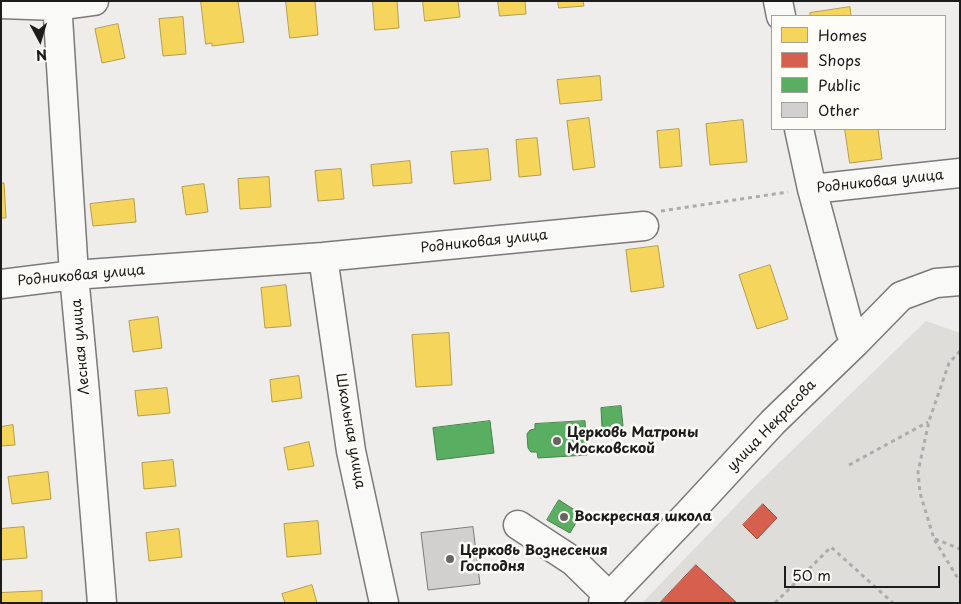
<!DOCTYPE html>
<html>
<head>
<meta charset="utf-8">
<style>
  body { margin:0 }
  #map { position:relative; width:961px; height:604px; overflow:hidden; background:#efedeb; font-family:"Playpen Sans",sans-serif }
  canvas { display:block }
  .frame { position:absolute; inset:0; border:2px solid #1c1c1c; pointer-events:none }
  .legend { position:absolute; left:771px; top:15px; width:175px; height:115px; box-sizing:border-box; background:#fdfcf7; border:1px solid #a3a29f; margin:0; padding:6px 9px; list-style:none; font-size:15px; color:#1c1c1c }
  .legend li { display:flex; align-items:center; gap:10px; height:25px }
  .legend b { width:25px; border:1px solid #a3a29f }
  .north { position:absolute; left:15px; top:15px; width:50px; height:50px; -webkit-text-stroke:4px #fdfcf7; paint-order:stroke; rotate:174deg; font-size:14px; font-weight:700; line-height:20px; text-align:center; color:#1c1c1c }
  .north::after { content:''; display:block; margin:auto; width:18px; height:22px; background:#1c1c1c; clip-path:polygon(50% 0,100% 100%,50% 72%,0 100%) }
  .scale { position:absolute; left:784px; top:566px; width:156px; height:22px; box-sizing:border-box; border:2px solid #1c1c1c; border-top:0; padding-left:6px; font-size:15px; line-height:18px; white-space:nowrap; color:#1c1c1c; -webkit-text-stroke:4px #fdfcf7; paint-order:stroke }
</style>
</head>
<body>
<div id="map">
<canvas width="961" height="604"></canvas>
<div class="frame"></div>
<ul class="legend">
<li><b style="height:14px;background:#f6d55c"></b>Homes</li>
<li><b style="height:14px;background:#d6604d"></b>Shops</li>
<li><b style="height:14px;background:#5aae61"></b>Public</li>
<li><b style="height:14px;background:#d1d0cf"></b>Other</li>
</ul>
<div class="north">N</div>
<div class="scale">50 m</div>
</div>
<script>
const ctx = document.querySelector('canvas').getContext('2d');
ctx.lineJoin = 'round';
function fill(path, color) { ctx.fillStyle = color; ctx.fill(path, 'evenodd'); }
function stroke(path, color, width, dash) { ctx.strokeStyle = color; ctx.lineWidth = width; ctx.lineCap = dash ? 'butt' : 'round'; ctx.setLineDash(dash || []); ctx.stroke(path); }
function drawText(font, color, halo, rows, align = 'center') {
  ctx.font = font + ' "Playpen Sans",sans-serif'; ctx.lineWidth = 5; ctx.setLineDash([]); ctx.textBaseline = 'middle'; ctx.strokeStyle = halo; ctx.fillStyle = color; for (const [text, x, y, turn = 0] of rows) {
    ctx.save(); ctx.translate(x, y); ctx.rotate((+turn || 0) * Math.PI / 180); ctx.textAlign = isNaN(turn) ? turn : align; if (halo) ctx.strokeText(text, 0, 0); ctx.fillText(text, 0, 0); ctx.restore();
  }
}
fill(new Path2D(`
  M926,321L960,333V603H642L754,487Z`), '#dfddda');
const homes = new Path2D(`
  M201,1H238L244,42L212,46V43L206,44Z
  M286,1H315L318,35L290,38Z
  M373,1H397L399,28L375,30Z
  M423,1H458L460,17L425,21Z
  M498,1H525L526,14L500,16Z
  M558,1H583L584,6L559,8Z
  M850,7L851,16H810V13Z
  M183,17L186,54L163,56L159,19Z
  M118,24L125,58L102,63L95,29Z
  M600,76L602,100L560,104L557,80Z
  M589,118L595,167L573,170L567,121Z
  M743,120L747,162L710,165L706,124Z
  M679,129L682,166L660,168L657,131Z
  M845,129H878L882,159L850,163Z
  M537,138L541,175L519,177L516,140Z
  M488,149L491,180L454,184L451,152Z
  M410,161L412,183L373,186L371,165Z
  M341,169L344,199L318,201L315,171Z
  M269,177L271,207L240,209L238,179Z
  M1,183H4L6,218H1Z
  M204,184L208,212L186,215L182,187Z
  M134,199L136,222L93,226L90,204Z
  M658,246L664,287L631,292L626,250Z
  M770,265L788,319L757,329L739,275Z
  M286,285L291,326L265,328L261,288Z
  M158,317L162,348L133,352L129,321Z
  M449,333L452,385L416,387L412,335Z
  M299,376L302,398L272,402L270,380Z
  M167,388L170,413L138,416L135,391Z
  M13,425L15,445L1,446V427Z
  M309,442L314,466L288,470L284,448Z
  M173,460L176,486L144,489L142,463Z
  M48,472L51,499L12,504L8,477Z
  M318,521L321,554L287,557L284,524Z
  M24,527L27,558L1,560V529Z
  M179,529L182,557L149,561L146,533Z
  M312,585L317,603H285L282,594Z
  M42,591V603H1V593Z`);
fill(homes, '#f6d55c');
stroke(homes, '#b59e49', 1);
const shops = new Path2D(`
  M763,504L777,518L757,539L743,525Z
  M696,565L737,603H660Z`);
fill(shops, '#d6604d');
stroke(shops, '#9e4c3e', 1);
const public = new Path2D(`
  M621,406L623,426L602,428L601,408Z
  M490,421L494,453L437,460L433,428Z
  M585,421L587,455L538,458L537,452H531L528,448L527,434L530,430L535,429V424Z
  M559,500L581,514L570,533L547,520Z`);
fill(public, '#5aae61');
stroke(public, '#47824c', 1);
const building = new Path2D(`
  M473,527L480,584L428,590L421,533Z`);
fill(building, '#d1d0cf');
stroke(building, '#7b7a79', 1);
const minor = new Path2D(`
  M57,1L74,275L85,393L102,603
  M778,1L781,16
  M1,4L57,6L94,1
  M799,129L812,189L850,331L856,342
  M812,189L960,173
  M323,257L351,451L384,603
  M1,284L74,275L323,257L644,226
  M518,525L573,561L609,596
  M603,603L688,514L773,422L856,342L901,296L936,283L960,281`);
stroke(minor, '#7b7a79', 31);
stroke(new Path2D(`
  M661,211L788,192
  M960,351L949,363L929,421L918,472L920,493L934,539L960,582
  M849,465L928,422
  M935,539L960,549
  M775,603L831,547L893,603`), '#aeacab', 3, [4, 4]);
stroke(minor, '#f9f9f7', 28);
for (const [x, y, r, color] of [
  [557,441,5,"#666564"],
  [564,517,5,"#666564"],
  [450,559,5,"#666564"]
]) { const dot = new Path2D(); dot.arc(x, y, r, 0, 2 * Math.PI); ctx.fillStyle = color; ctx.fill(dot); stroke(dot, '#fdfcf7', 2); }
drawText('14px', '#1c1c1c', '#fdfcf7', [
  ["Родниковая улица",880,182,-6],
  ["Родниковая улица",484,242,-6],
  ["Родниковая улица",81,276,-5],
  ["Лесная улица",81,347,-95],
  ["улица Некрасова",772,426,-46],
  ["Школьная улица",350,431,80]
]);
drawText('bold 14px', '#1c1c1c', '#fdfcf7', [
  ["Церковь Матроны",567,433],
  ["Московской",567,449],
  ["Воскресная школа",574,517],
  ["Церковь Вознесения",460,551],
  ["Господня",460,567]
], 'left');
</script>
</body>
</html>
